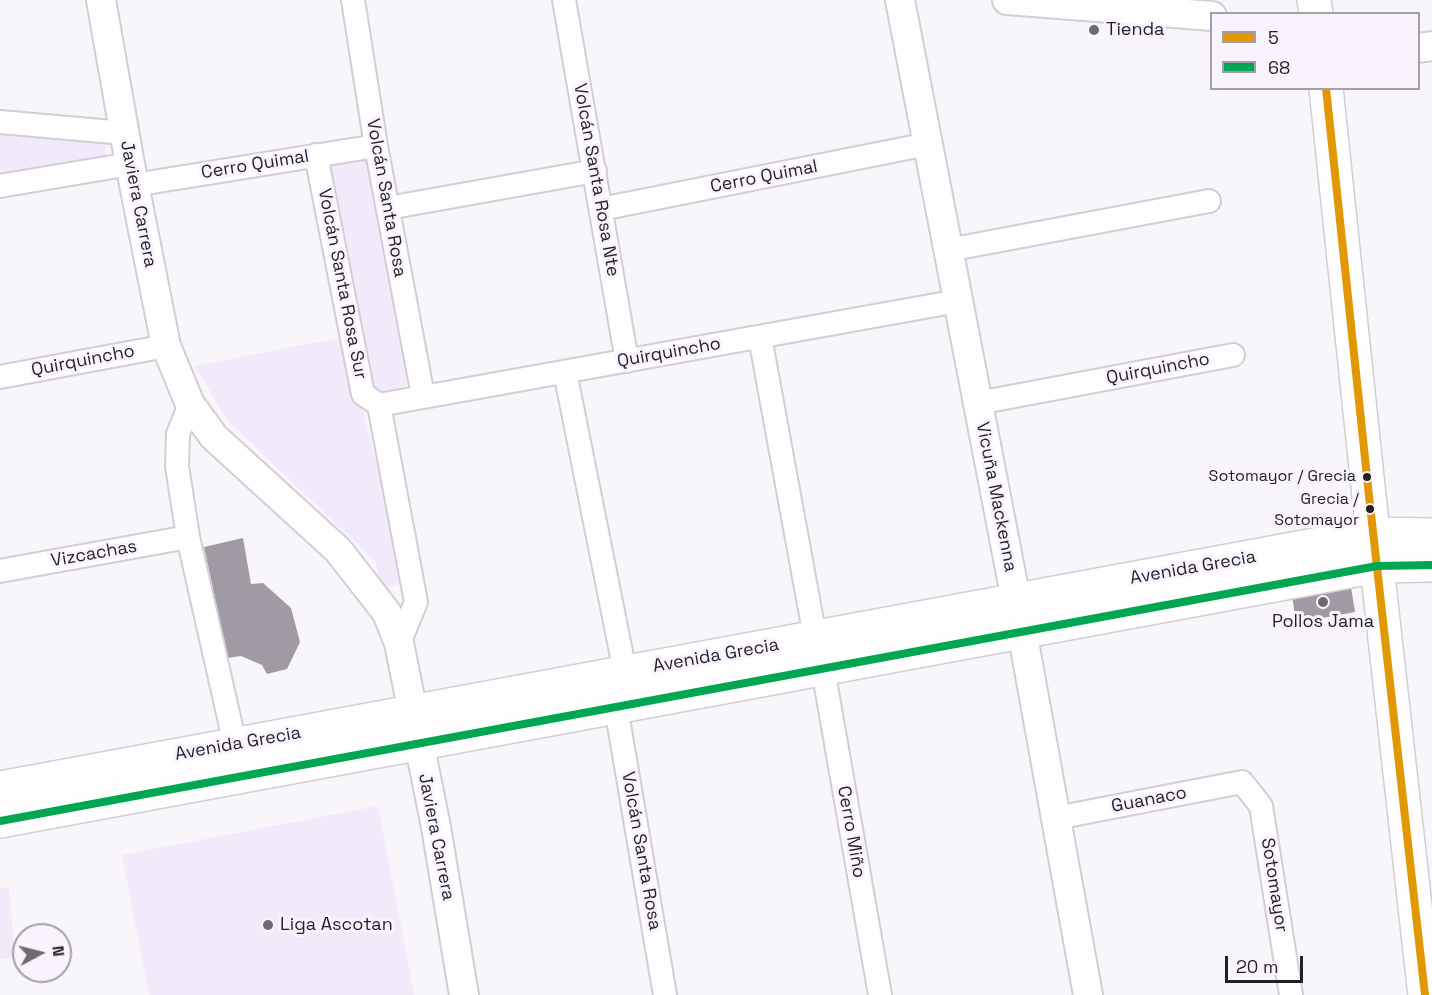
<!DOCTYPE html>
<html>
<head>
<meta charset="utf-8">
<style>
  body { margin:0 }
  #map { position:relative; width:1432px; height:995px; overflow:hidden; background:#f8f5fb; font-family:"Space Grotesk",sans-serif }
  canvas { display:block }
  .legend { position:absolute; left:1210px; top:12px; width:210px; height:78px; box-sizing:border-box; background:#f9f3fd; border:2px solid #a49ea7; margin:0; padding:8px 10px; list-style:none; font-size:18px; color:#241f27 }
  .legend li { display:flex; align-items:center; gap:12px; height:30px }
  .legend b { width:30px; border:2px solid #a49ea7 }
  .north { position:absolute; left:12px; top:923px; width:60px; height:60px; box-sizing:border-box; background:#f9f3fd; border:2px solid #a49ea7; border-radius:50%; rotate:83deg; font-size:16px; font-weight:700; line-height:24px; text-align:center; color:#241f27 }
  .north::after { content:''; display:block; margin:auto; width:21px; height:27px; background:#6e6a71; clip-path:polygon(50% 0,100% 100%,50% 72%,0 100%) }
  .scale { position:absolute; left:1225px; top:956px; width:78px; height:27px; box-sizing:border-box; border:3px solid #241f27; border-top:0; padding-left:8px; font-size:18px; line-height:21px; white-space:nowrap; color:#241f27; -webkit-text-stroke:4px #f9f3fd; paint-order:stroke }
</style>
</head>
<body>
<div id="map">
<canvas width="1432" height="995"></canvas>
<ul class="legend">
<li><b style="height:8px;background:#e29804"></b>5</li>
<li><b style="height:8px;background:#00a651"></b>68</li>
</ul>
<div class="north">N</div>
<div class="scale">20 m</div>
</div>
<script>
const ctx = document.querySelector('canvas').getContext('2d');
ctx.lineJoin = 'round';
function fill(path, color) { ctx.fillStyle = color; ctx.fill(path, 'evenodd'); }
function stroke(path, color, width, dash) { ctx.strokeStyle = color; ctx.lineWidth = width; ctx.lineCap = dash ? 'butt' : 'round'; ctx.setLineDash(dash || []); ctx.stroke(path); }
function drawText(font, color, halo, rows, align = 'center') {
  ctx.font = font + ' "Space Grotesk",sans-serif'; ctx.lineWidth = 6; ctx.setLineDash([]); ctx.textBaseline = 'middle'; ctx.strokeStyle = halo; ctx.fillStyle = color; for (const [text, x, y, turn = 0] of rows) {
    ctx.save(); ctx.translate(x, y); ctx.rotate((+turn || 0) * Math.PI / 180); ctx.textAlign = isNaN(turn) ? turn : align; if (halo) ctx.strokeText(text, 0, 0); ctx.fillText(text, 0, 0); ctx.restore();
  }
}
fill(new Path2D(`
  M0,134L105,142L106,157L0,175Z
  M370,159L409,378L405,386L378,393L367,380L323,167Z
  M344,337L407,583L381,587L375,561L227,420L195,366Z
  M378,806L414,995H149L122,855Z
  M9,887L15,958L0,959V888Z`), '#f2e9fa');
fill(new Path2D(`
  M243,538L251,584L263,583L291,608L300,642L287,669L267,674L262,665L241,656L228,658L204,547Z
  M1351,587L1355,612L1296,623L1291,588Z`), '#a09aa5');
const minor = new Path2D(`
  M353,0L376,146L423,396
  M564,0L627,361
  M0,122L124,133
  M316,155L363,394L379,405
  M134,185L376,146
  M0,186L130,164
  M388,208L595,171
  M601,209L928,144
  M948,250L1209,201
  M760,337L815,637
  M565,372L625,672
  M0,377L166,346
  M978,403L1233,355
  M190,404L178,434L177,466L188,537L235,744
  M379,405L958,301
  M379,405L416,602L399,643
  M0,571L188,537
  M823,669L880,995
  M616,707L665,995
  M1056,818L1242,782L1261,806L1291,995`);
const tertiary = new Path2D(`
  M101,0L130,164L166,346L190,404L214,437L338,550L387,613L399,643L436,827L464,995
  M900,0L1022,631L1088,995
  M1007,0L1212,16
  M1418,48L1432,46`);
const secondary = new Path2D(`
  M1314,0L1316,14
  M1326,88L1369,496L1425,995
  M0,788L1374,534L1432,535
  M0,821L1377,566L1432,565`);
stroke(minor, '#d3ced6', 26);
stroke(tertiary, '#d3ced6', 32);
stroke(secondary, '#d3ced6', 36);
stroke(minor, '#fefefe', 22);
stroke(tertiary, '#fefefe', 28);
stroke(secondary, '#fefefe', 33);
stroke(new Path2D(`
  M1326,88L1369,496L1425,995`), '#e29804', 8);
stroke(new Path2D(`
  M0,821L1377,566L1432,565`), '#00a651', 8);
for (const [x, y, r, color] of [
  [1094,30,6,"#6e6a71"],
  [1367,477,5,"#241f27"],
  [1370,509,5,"#241f27"],
  [1323,602,6,"#6e6a71"],
  [268,925,6,"#6e6a71"]
]) { const dot = new Path2D(); dot.arc(x, y, r, 0, 2 * Math.PI); ctx.fillStyle = color; ctx.fill(dot); stroke(dot, '#f9f3fd', 2); }
drawText('16px', '#241f27', '#f9f3fd', [
  ["Sotomayor / Grecia",1356,477],
  ["Grecia /",1359,500],
  ["Sotomayor",1359,521]
], 'right');
drawText('18px', '#241f27', '#f9f3fd', [
  ["Tienda",1106,30],
  ["Pollos Jama",1323,622,"center"],
  ["Liga Ascotan",280,925]
], 'left');
drawText('18px', '#241f27', '#f9f3fd', [
  ["Cerro Quimal",255,165,-9],
  ["Cerro Quimal",764,177,-11],
  ["Volcán Santa Rosa Nte",596,180,80],
  ["Volcán Santa Rosa",386,198,80],
  ["Javiera Carrera",138,204,79],
  ["Volcán Santa Rosa Sur",342,284,79],
  ["Quirquincho",669,353,-10],
  ["Quirquincho",83,361,-11],
  ["Quirquincho",1158,369,-11],
  ["Vicuña Mackenna",996,497,79],
  ["Vizcachas",94,554,-10],
  ["Avenida Grecia",1193,568,-10],
  ["Avenida Grecia",716,656,-10],
  ["Avenida Grecia",238,744,-10],
  ["Guanaco",1149,800,-11],
  ["Cerro Miño",851,832,80],
  ["Javiera Carrera",436,837,79],
  ["Volcán Santa Rosa",641,851,80],
  ["Sotomayor",1274,885,81]
]);
</script>
</body>
</html>
